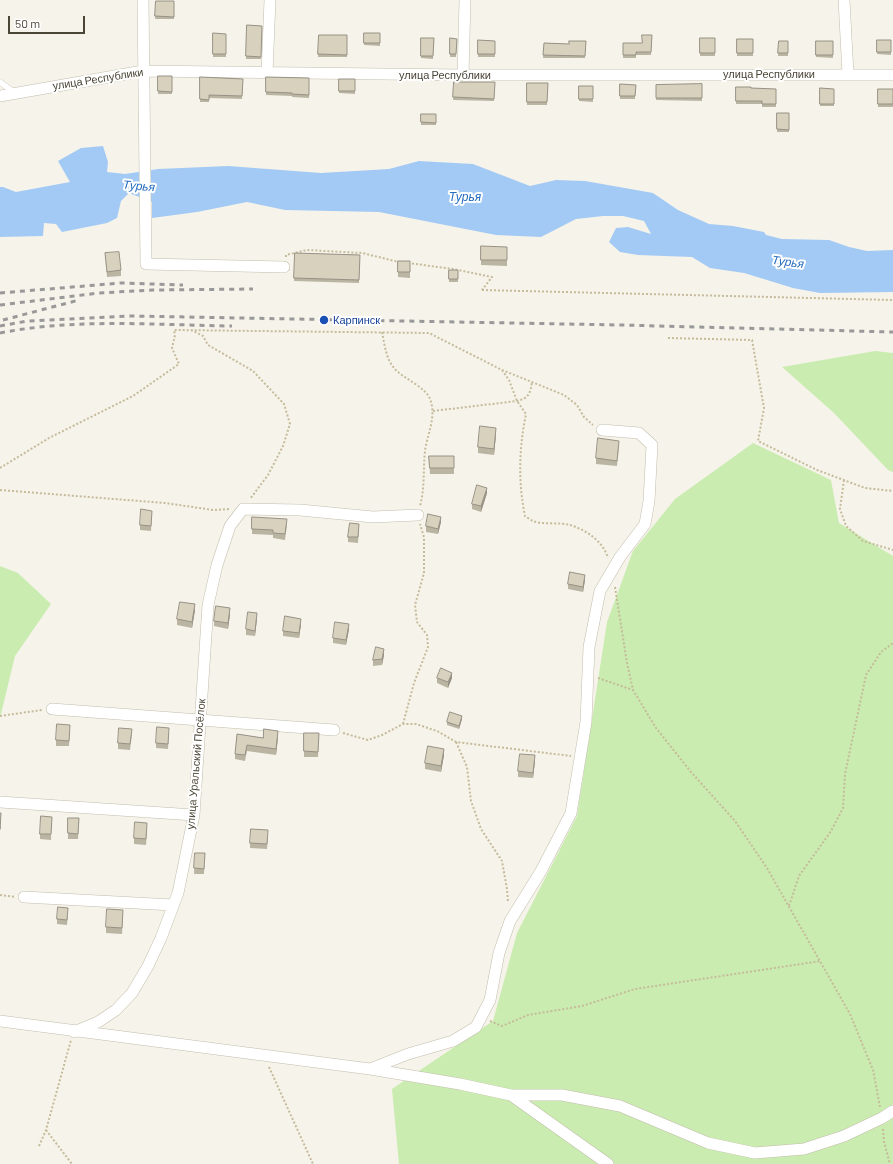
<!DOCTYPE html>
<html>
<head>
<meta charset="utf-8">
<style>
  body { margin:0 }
  #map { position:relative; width:893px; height:1164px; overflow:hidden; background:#f6f3ea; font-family:Barlow,sans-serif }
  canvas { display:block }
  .scale { position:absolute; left:8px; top:16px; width:77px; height:18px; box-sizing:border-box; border:2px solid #4a4537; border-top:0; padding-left:5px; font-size:12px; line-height:14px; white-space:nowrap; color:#4a4537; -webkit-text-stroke:3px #fff; paint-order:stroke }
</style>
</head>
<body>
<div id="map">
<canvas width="893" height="1164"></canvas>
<div class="scale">50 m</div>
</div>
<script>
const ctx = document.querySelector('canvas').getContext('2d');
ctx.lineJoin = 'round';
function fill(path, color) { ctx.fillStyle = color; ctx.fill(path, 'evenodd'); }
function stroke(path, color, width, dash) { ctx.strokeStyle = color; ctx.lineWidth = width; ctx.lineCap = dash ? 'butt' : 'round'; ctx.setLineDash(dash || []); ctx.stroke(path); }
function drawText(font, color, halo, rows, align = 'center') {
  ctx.font = font + ' Barlow,sans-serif'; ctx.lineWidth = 4; ctx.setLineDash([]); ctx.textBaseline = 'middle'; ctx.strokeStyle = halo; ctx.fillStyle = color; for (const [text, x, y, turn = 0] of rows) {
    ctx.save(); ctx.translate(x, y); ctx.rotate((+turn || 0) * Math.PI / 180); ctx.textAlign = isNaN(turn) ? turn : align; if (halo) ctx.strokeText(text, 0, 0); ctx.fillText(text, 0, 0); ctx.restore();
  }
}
fill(new Path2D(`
  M875,351L893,353V472L888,470L834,413L782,367Z
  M753,443L831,480L839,523L893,556V1164H399L392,1089L493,1021L517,933L577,816L607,622L633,551L675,499Z
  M0,566L18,573L51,604L15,656L0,718Z`), '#caecb0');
fill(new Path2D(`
  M103,146L108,162L107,172L125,174L158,169L228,166L321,173L389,169L419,161L473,164L530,186L556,180L585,181L653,193L678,210L709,224L733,226L764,232L766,235L782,239L829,240L849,247L867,251L893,250V292L820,293L793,288L744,273L710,268L692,257L638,255L620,252L609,242L616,228L628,227L651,234L644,221L623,216H603L576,219L541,237L496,235L379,212L285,210L247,202L197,212L152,218V202L129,193L121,201L117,218L107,223L62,232L56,224L44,223L43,236L0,237V187H3L16,192L70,182L58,161L81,148Z`), '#a3caf5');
const service = new Path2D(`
  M0,82L15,93`);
const minor = new Path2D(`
  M143,0L146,264L284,267
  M844,0L848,74
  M267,73L270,0
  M463,75L465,0
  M0,96L143,71L463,75H893
  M52,709L334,730
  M0,802L194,815
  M24,897L173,905
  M0,1021L370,1069L460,1084L511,1095L608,1164
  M74,1032L98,1022L116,1010L132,993L148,966L161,938L178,893L194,815L208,605L217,565L230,526L243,509L300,510L373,517L418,515
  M370,1069L408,1054L453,1041L476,1027L490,1000L499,953L510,921L541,871L571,813L586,722L589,647L600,591L620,557L645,524L649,501L652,445L639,433L602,430
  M511,1095H562L620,1106L708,1143L755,1153L804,1149L844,1136L882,1118L893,1111`);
stroke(service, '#c2bdab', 6);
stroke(minor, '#c2bdab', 12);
stroke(new Path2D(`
  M286,257V255L307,250L362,253L399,262
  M408,263L453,269L492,277L482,290
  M482,290L893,300
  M191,330L203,336L208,345L253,371L284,404L290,424L283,446L268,475L250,499
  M382,332C385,346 386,362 398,372C406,379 427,389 430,399C437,416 427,435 425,451C423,470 425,488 420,506
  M668,338L752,340L764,408L758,441L817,470L865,488L893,491
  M502,370L509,380L517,401L526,414C519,448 518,482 525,516C527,517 530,520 533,521C543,525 559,522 570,525C586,530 603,541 608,558
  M433,411L517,401C529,398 530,394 532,382
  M0,468L49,438L133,396L179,364L172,348L175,335L174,330L429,333L502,370L564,395L577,405L584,417L593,425
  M844,480L840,509L846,526L863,541L893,550
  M0,490L165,503L213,510L230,509
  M615,587L627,663L633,690L656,728L691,772L735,821L767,868L850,1014L873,1070L880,1107
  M598,678L633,690
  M0,716L42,710
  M403,724L414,683L428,647L427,635L417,622L415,605L424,573V537L420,524
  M343,733L368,740L382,735L403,724H416L437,731L456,742L571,756
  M456,742L467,767L471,801L481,829L502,861L507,889L508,902
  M0,895L15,897
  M789,906L799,876L831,831L843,808L845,774L866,675L881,652L893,643
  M490,1021L502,1026L528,1015L582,1006L635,989L821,961
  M269,1067L313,1164
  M883,1129L884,1142L890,1164
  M46,1130L72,1164
  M39,1146L46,1130L71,1040`), '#c5bb9b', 2, [2, 2]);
stroke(service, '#fff', 5.5);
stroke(minor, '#fff', 11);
stroke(new Path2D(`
  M0,293L121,283L183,285
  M0,305L99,293L152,290L253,289
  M3,320L79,300
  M0,326L27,321L132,316L620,325L893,332
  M0,333C76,318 155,325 232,326`), '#999', 3, [5, 5]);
fill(new Path2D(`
  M156,1H174V19H155Z
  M247,25L262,26L261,59H246Z
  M213,33L226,34V57H213Z
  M364,33H380V46L364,45Z
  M319,35H347V57H318Z
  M652,35L651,55H636V58H623V43H642Z
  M421,38H434L433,59L421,58Z
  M450,38L457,39L456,57H450Z
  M700,38H715V56H700Z
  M737,39H753V56H737Z
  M478,40L495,41V57H478Z
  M877,40H891V55L877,54Z
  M586,41L585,58H543L544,43L569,44Z
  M779,41H788V56H778Z
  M816,41H833V58L816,57Z
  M158,76H172V94H158Z
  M200,77L243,79L242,99L209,98V102H200Z
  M266,77L309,78V98L292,97V96L266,95Z
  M339,79H355V94L339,93Z
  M454,82H495L494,101L453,100Z
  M527,83H548L547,105H527Z
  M620,84L636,85L635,99H620Z
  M702,84V101L656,100V85Z
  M579,86H593V102L579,101Z
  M736,87L751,88L776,89V107H762V104H736Z
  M820,88L834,89V106H820Z
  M878,89H893V107H878Z
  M777,113H789V132H777Z
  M421,114H436V125H421Z
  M507,247V266L481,265V260Z
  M105,253L121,270V276L107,277Z
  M295,253L360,255L359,283L294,281Z
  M398,261H410V278L398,277Z
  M449,270H458V282H449Z
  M496,434L494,455L478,453V447Z
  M619,446L617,466L596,464V458Z
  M429,456H454V474H430Z
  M487,493L481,512L472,509V504Z
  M152,516L151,531L140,530V525Z
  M441,522L438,534L426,532V526Z
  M287,525L285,540L273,538V535L252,534V529Z
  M359,530L358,543L348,542V537Z
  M585,580L583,592L568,589V584Z
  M195,610L192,628L177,625V619Z
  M230,614L228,629L214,626V621Z
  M257,618L255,636L246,635V629Z
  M301,624L299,638L283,636V631Z
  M349,629L346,645L333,643V638Z
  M384,655L382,665L373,666V660Z
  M437,678H452L448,688L437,683Z
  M462,719L459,729L447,725V722Z
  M70,731L69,746H56V740Z
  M169,733L168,749L156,748V743Z
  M319,733L318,757H304V751Z
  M132,734L130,750L118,749V743Z
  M237,734L263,738L278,737L276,755L247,751L245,761L235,759V754Z
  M444,755L441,772L425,769V763Z
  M535,761L533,778L518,777V771Z
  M52,817L51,840L40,839V834Z
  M68,818H79L78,839H68Z
  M147,829L146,845L134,844V838Z
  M268,836L267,849L250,848V843Z
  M195,853H205L204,874H194Z
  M68,913L67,925L57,924V919Z
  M123,916L122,934L106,933V927Z`), '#bab4a3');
fill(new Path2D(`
  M496,428V434L494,455V449Z
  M487,488V493L481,512V506Z
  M441,517V522L438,534V529Z
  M585,575V580L583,592V587Z
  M195,604V610L192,628V622Z
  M230,608V614L228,629V623Z
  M257,613V618L255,636V631Z
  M301,619V624L299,638V633Z
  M349,624V629L346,645V640Z
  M384,649V655L382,665V659Z
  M452,673V678L448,688V682Z
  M462,716V719L459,729V726Z
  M278,731V737L276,755V749Z
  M444,749V755L441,772V766Z
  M535,755V761L533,778V773Z`), '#979285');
const building = new Path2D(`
  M156,1H174V17L155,16Z
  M247,25L262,26L261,57L246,56Z
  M213,33L226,34V54H213Z
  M364,33H380V43H364Z
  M319,35H347V55L318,54Z
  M642,35H652L651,52H636V55H623V43H642Z
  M421,38H434L433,56H421Z
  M450,38L457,39L456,54H450Z
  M700,38H715V53H700Z
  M737,39H753V53H737Z
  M478,40L495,41V54H478Z
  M877,40H891V52H877Z
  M569,41H586L585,56L543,55L544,43L569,44Z
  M779,41H788V53H778Z
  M816,41H833V55H816Z
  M158,76H172V92L158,91Z
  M200,77L243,79L242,96L209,95V100L200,99Z
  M266,77L309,78V95L292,94V93L266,92Z
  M339,79H355V91H339Z
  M454,82H495L494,99L453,97Z
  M527,83H548L547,102H527Z
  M620,84L636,85L635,96H620Z
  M702,84V98H656V85Z
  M579,86H593V99H579Z
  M736,87H751V88L776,89V104H762V101H736Z
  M820,88L834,89V104H820Z
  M878,89H893V104H878Z
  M777,113H789V130L777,129Z
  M421,114H436V123L421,122Z
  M481,246L507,247V260H481Z
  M119,252L121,270L107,272L105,253Z
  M295,253L360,255L359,280L294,278Z
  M398,261H410V272H398Z
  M449,270H458V279H449Z
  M480,426L496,428L494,449L478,447Z
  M598,438L619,441L617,461L596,458Z
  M429,456H454V468H430Z
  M477,485L487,488L481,506L472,504Z
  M141,509L152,511L151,526L140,525Z
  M428,514L441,517L438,529L426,526Z
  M252,517L287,519L285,534L273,533V530L252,529Z
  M350,523L359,524L358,537H348Z
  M570,572L585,575L583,587L568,584Z
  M180,602L195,604L192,622L177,619Z
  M216,606L230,608L228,623L214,621Z
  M248,612L257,613L255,631L246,629Z
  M285,616L301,619L299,633L283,631Z
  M335,622L349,624L346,640L333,638Z
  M376,647L384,649L382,659L373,660Z
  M441,668L452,673L448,682L437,678Z
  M450,712L462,716L459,726L447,722Z
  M57,724L70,725L69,741L56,740Z
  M157,727L169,728L168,744L156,743Z
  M119,728L132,729L130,744L118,743Z
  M264,729L278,731L276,749L247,745L245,755L235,754L237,734L263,738Z
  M304,733H319L318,752L304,751Z
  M428,746L444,749L441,766L425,763Z
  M520,754L535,755L533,773L518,771Z
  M0,813H1L0,829Z
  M41,816L52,817L51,834H40Z
  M68,818H79L78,834L68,833Z
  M135,822L147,823L146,839L134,838Z
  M251,829L268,830L267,844L250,843Z
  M195,853H205L204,869L194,868Z
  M58,907L68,908L67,920L57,919Z
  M107,909L123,910L122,928L106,927Z`);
fill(building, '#d8d1be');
stroke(building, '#979285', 1);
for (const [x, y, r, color] of [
  [324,320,5,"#1a4fb4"]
]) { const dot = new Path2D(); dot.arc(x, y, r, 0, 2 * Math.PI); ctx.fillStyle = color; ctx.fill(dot); stroke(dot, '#fff', 1.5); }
drawText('11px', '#4a4537', '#fff', [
  ["улица Республики",769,74],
  ["улица Республики",445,75],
  ["улица Республики",98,79,-9],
  ["улица Уральский Посёлок",196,764,-85]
]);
drawText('11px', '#164399', '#fff', [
  ["Карпинск",333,320]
], 'left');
drawText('italic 12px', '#286ebf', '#fff', [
  ["Турья",139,186,5],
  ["Турья",465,197],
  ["Турья",788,262,8]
]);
</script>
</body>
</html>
